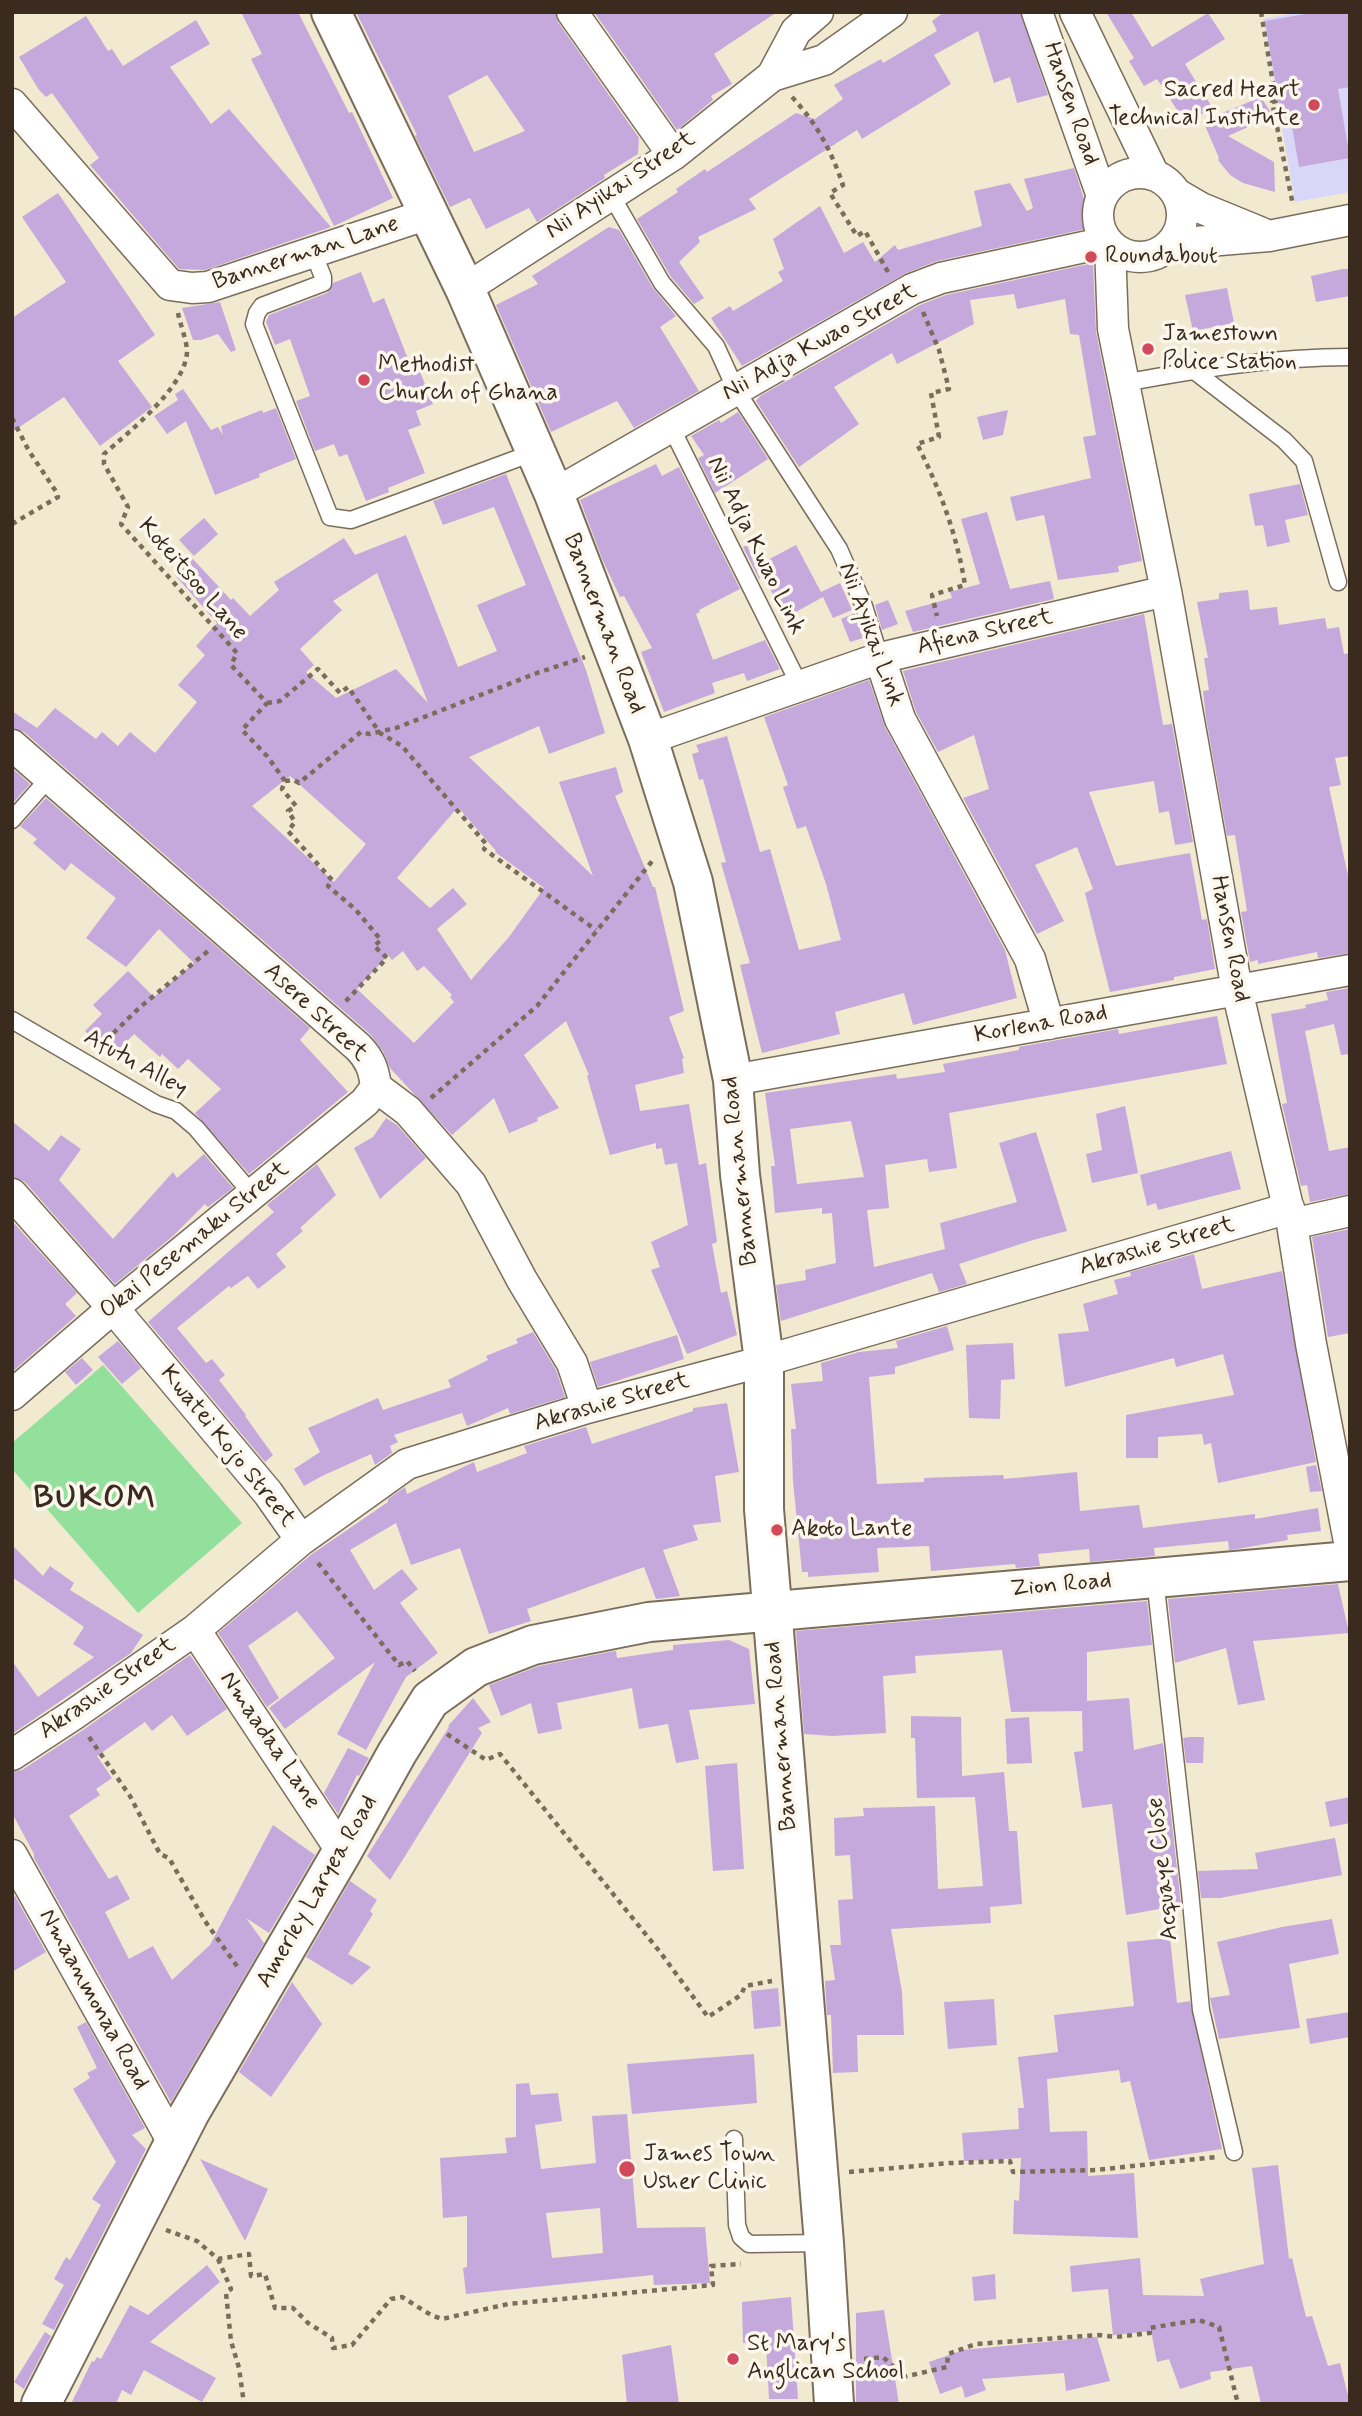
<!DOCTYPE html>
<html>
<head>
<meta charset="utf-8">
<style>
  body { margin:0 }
  #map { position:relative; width:1362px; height:2416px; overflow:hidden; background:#f1e9d0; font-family:Mynerve,sans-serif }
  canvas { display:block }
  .frame { position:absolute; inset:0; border:14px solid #3b2a1e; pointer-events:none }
</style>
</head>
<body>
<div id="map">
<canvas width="1362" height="2416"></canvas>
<div class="frame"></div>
</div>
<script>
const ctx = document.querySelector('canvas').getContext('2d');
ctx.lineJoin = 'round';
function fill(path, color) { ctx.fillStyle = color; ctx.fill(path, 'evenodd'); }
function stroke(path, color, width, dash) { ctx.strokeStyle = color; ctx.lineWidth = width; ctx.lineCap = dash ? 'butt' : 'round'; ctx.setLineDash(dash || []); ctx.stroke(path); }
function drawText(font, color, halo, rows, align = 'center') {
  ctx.font = font + ' Mynerve,sans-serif'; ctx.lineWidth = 7; ctx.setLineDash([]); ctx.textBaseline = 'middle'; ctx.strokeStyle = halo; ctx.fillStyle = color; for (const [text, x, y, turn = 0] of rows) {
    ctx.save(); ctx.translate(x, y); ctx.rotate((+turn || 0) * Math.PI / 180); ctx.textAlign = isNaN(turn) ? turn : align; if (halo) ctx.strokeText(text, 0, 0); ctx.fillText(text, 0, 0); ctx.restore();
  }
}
fill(new Path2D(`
  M1299,12H1350V192L1295,202L1263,19Z`), '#d9d7f8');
fill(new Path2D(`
  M103,1365L242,1523L138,1613L12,1469V1443Z`), '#93e09d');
fill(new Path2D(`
  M241,12H298L349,113L352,112L393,198L334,226L251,59L262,54Z
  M356,12H555L558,22L639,138L638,154L604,175L605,178L537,222L529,208L486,229L470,198L450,207L415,136L417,135ZM487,75L525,131L474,152L448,96Z
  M594,12H777L714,54L732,84L711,96L713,100L677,130Z
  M944,12H1020L1048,95L1017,103L1010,77L994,83L978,31L934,55L951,84L862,139L857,130L749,199L756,209L698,237L700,242L679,262L704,298L694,304L671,277L637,219L678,192L676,189L705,169L707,172L796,113L815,119L843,99L834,85L881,59L883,63L937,31L932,21Z
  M1106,12H1131L1152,47L1208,13L1225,39L1185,64L1212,107L1186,124L1157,79L1144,86L1129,61L1134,58Z
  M1317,12H1350V87L1338,89L1350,158L1299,167L1289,109L1281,113L1265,21Z
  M86,16L108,51L112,49L123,66L196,20L210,44L170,67L211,124L229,109L331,227L205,270L179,269L90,165L99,158L52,93L46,97L39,90L19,57Z
  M1261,97L1273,116L1228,136L1274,162L1275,192L1243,183L1230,175L1218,160L1219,158L1203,121Z
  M1074,168L1086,205L1090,228L937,261L906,273L742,366L711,318L730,306L733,311L783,281L778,272L784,269L773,239L820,206L844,253L863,242L875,262L895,245L898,250L982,226L974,191L1010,183L1027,211L1033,208L1024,179Z
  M58,193L155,335L118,361L152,407L100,446L64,397L12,432V318L66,282L22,217Z
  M609,227L619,230L653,288L676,316L660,327L699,391L634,428L617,401L551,432L496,305L538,284L532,276Z
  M1093,263L1096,332L1142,561L1118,566L1119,572L1058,580L1044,515L1016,521L1010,497L1091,478L1083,437L1096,435L1079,335L1070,334L1065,299L1017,309L1014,294L970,300L974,324L897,364L892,353L834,387L859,424L799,467L756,401L760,396L920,305L946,295Z
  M1343,269H1350V296L1316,302L1311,276Z
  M361,272L373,303L384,298L410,364L416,362L433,404L416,411L421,425L408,430L425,473L388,488L389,492L366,501L347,454L339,457L334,444L315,451L296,401L310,396L290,339L275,345L266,322L269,315L327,293L333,283Z
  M1227,288L1234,323L1193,331L1185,295Z
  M220,302L236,350L231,352L218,334L201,340H193L182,308Z
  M183,389L211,430L218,427L223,435L221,426L262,410L263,413L276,408L296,459L259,474L260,477L215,495L186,421L167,434L154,416L178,400L175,394Z
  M1008,410L1003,435L983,440L977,417Z
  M738,412L768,459L715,493L698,458L704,455L691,436L719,420L721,423Z
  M656,464L662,476L679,467L740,589L699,610L700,612L696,614L713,660L765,640L780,669L747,681L744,673L712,683L715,693L664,712L641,652L652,648L624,596L620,597L603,561L580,500Z
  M506,474L586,670L605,733L549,754L539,726L469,757L593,876L559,782L616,767L623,792L615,796L653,887H655L684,1011L669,1017L684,1058L682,1059L684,1073L635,1085L640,1111L689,1104L699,1165L706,1163L717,1242L712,1244L721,1293L727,1291L737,1335L687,1354L651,1270L660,1267L651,1242L688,1225L677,1163L665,1165L662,1148L656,1149V1143L610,1155L587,1076L589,1075L566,1021L524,1055L559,1108L537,1118L538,1121L509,1133L494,1098L452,1135L390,1068L383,1051L370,1034L24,732L12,728V711L37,728L55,708L96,739L102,732L118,746L130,732L155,753L197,702L178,685L205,655L196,646L217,623L175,575L193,559L231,600L233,598L250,616L279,590L274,582L344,538L355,555L406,535L458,667L497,651L477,605L526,585L494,507L443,525L433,501ZM377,573L403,639L428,703L396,669L336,698L306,672L314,665L300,649L342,610L333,601ZM290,776L366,844L334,882L252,806ZM458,807L496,851L495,852L544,888L509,937L471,980L437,929L467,904L453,888L430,908L397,878ZM403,951L417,971L424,966L452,995L450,997L454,1002L414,1043L357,989L388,955L392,960Z
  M1300,484L1308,515L1285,520L1290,542L1267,547L1263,525L1255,526L1249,494Z
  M987,512L1010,589L1050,581L1054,599L913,632L905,611L952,598L950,592L980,584L961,519Z
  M204,518L218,534L194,556L179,540Z
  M747,545L760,578L759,579L743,547Z
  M796,545L821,592L840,583L852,610L833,618L823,597L785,618L758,565Z
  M1248,590L1250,610L1277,607L1279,625L1325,618L1327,629L1339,627L1344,654L1350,653V756L1335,758L1341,785L1329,787L1350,885V953L1318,958L1317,952L1258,964V960L1250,962L1241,912L1247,911L1235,835L1227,836L1206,718L1203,691L1209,690L1204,658H1208L1197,602L1219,599V593Z
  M888,600L898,624L882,630L875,605Z
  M855,613L863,638L850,642L841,619Z
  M1144,614L1163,725L1172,724L1193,842L1175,845L1169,811L1159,813L1154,781L1089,792L1116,866L1190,853L1202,920L1207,919L1215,969L1174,977V980L1110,992L1085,893L1093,889L1077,847L1035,865L1064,921L1037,934L963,798L989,789L974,735L938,752L916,712L903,671Z
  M869,680L885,727L1005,950L1017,998L913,1025L904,993L835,1012L840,1034L762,1053L740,965L750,963L721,863L726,862L703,779L699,780L692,754L699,752L696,745L727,736L760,852L770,849L799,950L841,940L826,884L806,826L797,829L783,787L788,785L764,717Z
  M12,768L30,784L12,804Z
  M46,798L310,1028L300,1040L348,1092L249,1174L195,1113L221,1089L188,1059L178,1069L162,1054L160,1057L134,1034L112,1057L85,1031L102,1014L93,1005L128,971L154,997L194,963L159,929L126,967L86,938L116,898L71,863L65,871L33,843L37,839L20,826Z
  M1350,988V1054L1341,1055L1334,1024L1305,1031L1329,1151L1350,1147V1194L1310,1202L1307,1185L1301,1186L1282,1104L1287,1103L1271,1014L1306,1008L1305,1005L1328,1000L1326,992Z
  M1217,1016L1227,1064L949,1113L957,1168L929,1172L927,1159L885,1165L889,1208L867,1210L874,1267L945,1249L940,1223L1017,1202L999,1143L1036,1132L1067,1231L1033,1240L959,1264L967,1284L939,1292L932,1273L781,1321L776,1285L806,1280L805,1270L836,1263L832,1213L822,1214V1208L775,1213L771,1166H775L765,1093L896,1074L897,1079L945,1072L943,1064L1019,1050V1047L1118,1029L1119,1034ZM851,1121L864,1177L797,1184L790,1129Z
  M1125,1106L1138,1173L1092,1183L1086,1154L1102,1150L1096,1114Z
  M386,1118L397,1125L426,1158L380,1199L354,1148L373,1137Z
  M12,1121L49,1151L61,1135L81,1149L59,1180L113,1239L173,1172L177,1178L204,1154L233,1188L208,1207L205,1204L173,1236L115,1284L25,1182L12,1177Z
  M1231,1151L1241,1189L1158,1210L1156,1203L1147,1206L1140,1175Z
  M317,1164L336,1195L300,1228L303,1231L276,1254L286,1267L258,1289L248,1276L231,1288L229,1286L177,1328L206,1363L212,1359L225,1375L219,1380L246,1415L245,1416L273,1455L265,1462L148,1322L274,1212L267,1205Z
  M12,1221L77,1293L65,1304L76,1316L12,1372Z
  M1350,1229V1333L1328,1337L1312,1237Z
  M1194,1254L1202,1289L1282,1271L1316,1462L1218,1483L1211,1443L1204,1445L1202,1434L1158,1437V1458H1126V1415L1234,1395L1223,1354L1176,1367L1174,1358L1065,1387L1058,1334L1089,1331L1083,1304L1118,1294L1114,1280L1131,1276L1130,1272Z
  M947,1326L954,1350L895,1367V1374L869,1377L877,1484L924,1482V1478L1003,1475L1004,1479L1077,1472L1080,1511L1139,1505L1143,1528L1255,1514V1519L1318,1508L1321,1531L1287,1535L1288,1540L1237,1549L1229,1550L1228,1541L1154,1548L1155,1556L1090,1562L1089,1549L1038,1554L1040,1566L1016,1568L1015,1564L931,1571L929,1546L877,1548L879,1572L808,1577V1572H802L793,1481L791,1429H796L791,1384L823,1381L821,1363L859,1352L898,1348L896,1341Z
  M533,1332L556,1370L565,1397L510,1414L508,1408L467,1426L462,1413L394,1435L398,1442L390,1446L392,1453L375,1465L371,1454L322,1476L304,1486L294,1469L320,1452L308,1428L378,1398L383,1410L451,1387L448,1380L488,1360L486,1356L518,1343L516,1339Z
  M677,1335L684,1359L598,1387L590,1362Z
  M118,1341L141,1368L122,1384L98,1357Z
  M1013,1343L1015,1379L1001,1380L1000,1419L969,1418L966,1345Z
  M82,1358L93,1370L76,1385L65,1372Z
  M727,1403L739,1472L715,1476L721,1522L693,1525L698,1540L663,1550L680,1596L656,1599L644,1567L527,1609L531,1621L489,1634L460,1548L411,1565L396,1523L350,1550L374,1590L402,1569L418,1589L400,1603L438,1653L406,1677L366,1750L337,1734L375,1662L285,1729L269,1708L335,1658L297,1611L248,1646L279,1698L267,1707L218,1633L312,1554L388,1502V1499L405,1487L407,1494L474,1462L477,1472L527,1453L524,1446L586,1427L592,1444L693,1411V1408Z
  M1316,1465L1322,1491L1310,1492L1306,1467Z
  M12,1545L43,1576L50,1566L74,1583L70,1590L143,1635L131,1653L12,1734V1661L38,1697L94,1657L73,1644L84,1627L12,1577Z
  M1338,1584L1349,1633L1253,1641L1265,1700L1238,1705L1226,1648L1175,1663L1168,1599Z
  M1147,1601L1152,1645L1087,1652V1701L1129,1698L1134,1750L1163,1743L1181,1905L1126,1915L1112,1804L1082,1808L1074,1752L1083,1751L1082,1711L1011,1712L1002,1650L915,1656L916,1673L883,1676L886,1733L832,1736L804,1734L796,1631Z
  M729,1640L749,1649L755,1704L689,1710L699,1759L676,1763L668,1724L639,1729L632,1688L557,1703L562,1729L538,1734L531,1703L501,1716L489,1685L539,1666L614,1651H616L617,1658L673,1650V1645Z
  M190,1655L227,1709L187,1736L172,1715L152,1731L145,1722L97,1756L112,1778L96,1789L100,1795L69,1816L109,1879L117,1875L130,1899L105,1912L129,1959L153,1946L172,1980L210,1945L273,1825L315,1855L269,1933L246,1918L264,1943L171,2102L34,1858V1854L12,1813V1772L22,1770L83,1730Z
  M473,1698L491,1722L478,1728L482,1733L390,1880L367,1856L449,1727L448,1726Z
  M911,1716L961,1717L962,1776L1004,1772L1009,1831H1017L1022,1904L990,1907L991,1923L891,1929L902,1992L904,2035H857L858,2072L833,2073L831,2015H827L825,1981L835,1980L830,1945H841L838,1900L853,1899L850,1855L835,1856L834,1818L864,1816L863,1808L935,1806L938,1889L983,1886L975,1797L917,1798L915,1738H911Z
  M1029,1717L1032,1763L1007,1764L1005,1719Z
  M1189,1737H1204L1203,1763H1186L1183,1738Z
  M348,1748L369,1758L359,1776L357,1775L338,1814L324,1793Z
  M737,1763L744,1869L713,1871L705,1766Z
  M1350,1797V1823L1330,1827L1325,1802Z
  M1335,1838L1342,1875L1220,1898H1201L1198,1871L1258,1869L1255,1853Z
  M350,1881L377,1900L370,1911L373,1914L348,1954L371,1967L352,1985L306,1957Z
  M15,1896L46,1952L12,1972V1897Z
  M1332,1919L1339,1954L1289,1964L1300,2028L1219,2039L1210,1998L1230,1995L1217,1942L1282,1927Z
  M1170,1938L1177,2003L1190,2001L1222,2149L1149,2160L1130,2081L1121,2083L1119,2070L1047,2079L1050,2132L1087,2131L1088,2176L1134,2173L1138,2238L1013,2234L1014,2200L1019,2201L1021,2158L964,2161L962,2133L1019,2129L1018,2108H1024L1018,2057L1058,2052L1054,2015L1134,2006L1127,1942Z
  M292,1982L322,2024L271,2097L239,2072Z
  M778,1988L781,2026L754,2029L751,1991Z
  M994,1999L997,2045L948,2049L944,2002Z
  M1350,2012V2037L1310,2044L1306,2019Z
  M86,2022L145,2128L132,2135L146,2149L54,2330L42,2324L64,2285L54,2279L66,2257L70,2260L101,2205L92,2199L116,2162L73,2089L90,2078L87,2073L97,2068L77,2027Z
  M754,2054L757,2103L632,2114L627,2064Z
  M529,2083L531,2095L558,2093L562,2121L535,2125L541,2169L596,2163L592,2116L627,2114L637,2228L705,2227L710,2283L654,2285L653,2275L466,2294L463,2268L467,2267V2216L443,2218L440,2158L507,2153L505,2138L516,2137V2084ZM600,2208L603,2253L552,2258L546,2213Z
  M200,2159L268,2189L245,2241Z
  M1278,2165L1289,2259L1292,2258L1306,2317L1312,2316L1328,2366L1340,2363L1350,2404H1261L1252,2366L1210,2372L1211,2379L1180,2389L1169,2359L1157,2362L1151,2331L1113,2335L1108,2289L1072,2292L1070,2266L1140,2258L1143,2295L1204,2296L1200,2279L1264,2264L1252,2168Z
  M207,2265L220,2282L150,2342L216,2378L202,2402L144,2370L131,2395L122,2390L116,2404H71L92,2361L94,2362L97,2357L101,2359L130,2305L148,2315Z
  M995,2274L996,2299L974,2301L972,2277Z
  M791,2297L798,2399H769L766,2344L743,2343L742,2302Z
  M884,2310L899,2404H856V2313Z
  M45,2332L51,2336L24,2389L14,2382Z
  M1097,2337L1110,2381L1066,2391L1064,2373L982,2379L986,2390L965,2398L962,2386L940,2394L929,2362L963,2350Z
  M671,2345L679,2404H627L622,2355Z`), '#c6a9dc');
const service = new Path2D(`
  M611,195L662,283L716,346L736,390L839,549L864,606L880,658
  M313,252L323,277V283L262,306L257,313L254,324L330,517L351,520L535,452
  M1193,370L1284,440L1304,461L1338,582
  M1124,383C1199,369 1273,357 1350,357
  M671,427L800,686
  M12,820L50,777
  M12,1020L156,1104L176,1111L196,1128L252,1194
  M1155,1579L1190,1891L1201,2010L1234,2152
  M734,2139L737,2225L741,2237L749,2244L824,2243`);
const minor = new Path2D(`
  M572,12L673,155
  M1037,12L1102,196
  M1075,12L1154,175
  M772,76L796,31L818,12
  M12,104L170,285L192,288L208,287L428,214
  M1098 215a42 42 0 1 1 84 0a42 42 0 1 1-84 0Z
  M1177,194L1201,208L1262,233
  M1171,244L1269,236L1350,220
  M1110,245L1113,329L1166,591L1237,990L1292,1224L1311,1344L1350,1547
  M465,289L673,155L772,76L824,60L892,12
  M554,494L912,289L941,278L1107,242
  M880,658L900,719L1030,959L1049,1024
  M648,739L880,658L1166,591
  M12,745L358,1047C370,1059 374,1070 376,1087L408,1111L471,1184L522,1280L572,1363L587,1408
  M733,1080L1350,970
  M12,1194L113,1308L268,1493L301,1540
  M1292,1224L1350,1211
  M12,1395L113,1308L365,1102L376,1087
  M195,1630L342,1852
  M12,1755L73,1715L195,1630L301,1540L407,1464L587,1408L764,1361L1289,1208
  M12,1855L174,2144`);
const tertiary = new Path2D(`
  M331,12L465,289L554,494L648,739L693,882L733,1080L740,1175L764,1361V1509L824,2243L834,2404
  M41,2404L189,2114L342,1852L397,1753L430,1700L476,1667L533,1645L649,1622L1350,1561`);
stroke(service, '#7b6d5c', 19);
stroke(minor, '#7b6d5c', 33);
stroke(tertiary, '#7b6d5c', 42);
stroke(new Path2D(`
  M1261,12L1276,101L1272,102L1293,205
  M792,97C817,124 831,150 843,185L830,193L857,236L865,231L888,272
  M923,312L939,350L949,389L931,393L939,437L917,444C940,489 957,535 965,585L932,595L937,616
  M178,313C180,324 186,338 187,350C188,385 128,433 104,454V464L128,507L121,524L237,653L231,665L267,703L242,730L267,756L285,781L282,789L296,806L288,811L295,822L288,831L332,880L328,886L355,909L381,940L374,946L387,958L345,1002
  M12,418L29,451L57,493L58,497L12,524
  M267,703L280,701L318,669L340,693L348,687L380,733L402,746L487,845L484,849L596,930
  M285,781L294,780L299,783L361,732L369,734L396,728L537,673L585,657
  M99,1047L139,1008L208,951
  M431,1098L537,1006L653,860
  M318,1563L399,1665L407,1661L415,1671
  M447,1734L486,1760L500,1754L660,1952L708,2017L741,1995L745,1986L772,1981
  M89,1737L130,1796L160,1854L169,1858L205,1921L239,1969
  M849,2172L950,2163L1010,2161L1013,2172L1096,2170L1216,2157
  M166,2230L197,2241L218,2259L249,2254L251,2276L265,2274L275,2308H293L308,2323L332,2338L333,2348L352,2345L391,2299L402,2297L431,2315L442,2319L508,2304L713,2285L711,2266L741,2264
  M218,2259L231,2289L226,2293L231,2341L239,2368L244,2404
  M864,2359L883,2357L897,2370L899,2378L947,2367L948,2354L976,2344L1099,2335L1116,2337L1150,2333L1149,2328L1199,2320L1219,2327L1238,2404`), '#7b6d5c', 4.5, [5, 5]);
stroke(service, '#fff', 16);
stroke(minor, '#fff', 30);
stroke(tertiary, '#fff', 38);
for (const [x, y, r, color] of [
  [1314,105,7,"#d1495b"],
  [1091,257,7,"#d1495b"],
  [1148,349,7,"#d1495b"],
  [364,380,7,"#d1495b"],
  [777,1530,7,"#d1495b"],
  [627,2169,9,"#d1495b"],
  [733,2359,7,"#d1495b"]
]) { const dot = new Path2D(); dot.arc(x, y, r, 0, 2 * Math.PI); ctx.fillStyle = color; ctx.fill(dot); stroke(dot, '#fbf7ec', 2.5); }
drawText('24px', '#3b2a1e', '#fbf7ec', [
  ["Sacred Heart",1300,91,"right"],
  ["Technical Institute",1300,119,"right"],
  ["Roundabout",1105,257],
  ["Jamestown",1162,335],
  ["Police Station",1162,363],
  ["Methodist",378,366],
  ["Church of Ghana",378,394],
  ["Akoto Lante",791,1530],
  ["James Town",643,2155],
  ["Usher Clinic",643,2183],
  ["St Mary's",747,2345],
  ["Anglican School",747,2373]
], 'left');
drawText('24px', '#3b2a1e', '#fbf7ec', [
  ["Hansen Road",1070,104,71],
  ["Nii Ayikai Street",621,186,-34],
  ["Bannerman Lane",306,254,-18],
  ["Nii Adja Kwao Street",820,343,-29],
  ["Nii Adja Kwao Link",755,546,64],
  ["Koteitsoo Lane",192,580,49],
  ["Bannerman Road",603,624,69],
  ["Afiena Street",985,633,-13],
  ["Nii Ayikai Link",870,635,70],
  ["Hansen Road",1229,939,79],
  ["Asere Street",315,1013,43],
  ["Korlena Road",1041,1025,-10],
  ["Afutu Alley",135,1064,29],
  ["Bannerman Road",741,1171,-96],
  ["Okai Pesemaku Street",195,1241,-39],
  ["Akrashie Street",1157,1247,-16],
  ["Akrashie Street",612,1403,-16],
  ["Kwatei Kojo Street",227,1447,51],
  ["Zion Road",1061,1586,-5],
  ["Akrashie Street",108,1689,-35],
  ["Bannerman Road",782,1736,-95],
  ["Nmaadaa Lane",269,1741,56],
  ["Acquaye Close",1164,1869,-96],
  ["Amerley Laryea Road",318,1892,-60],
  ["Nmaanmonaa Road",93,2000,61]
]);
ctx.letterSpacing = '2px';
drawText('bold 32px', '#3b2a1e', '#fbf7ec', [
  ["BUKOM",95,1500]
]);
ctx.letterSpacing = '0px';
</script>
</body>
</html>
